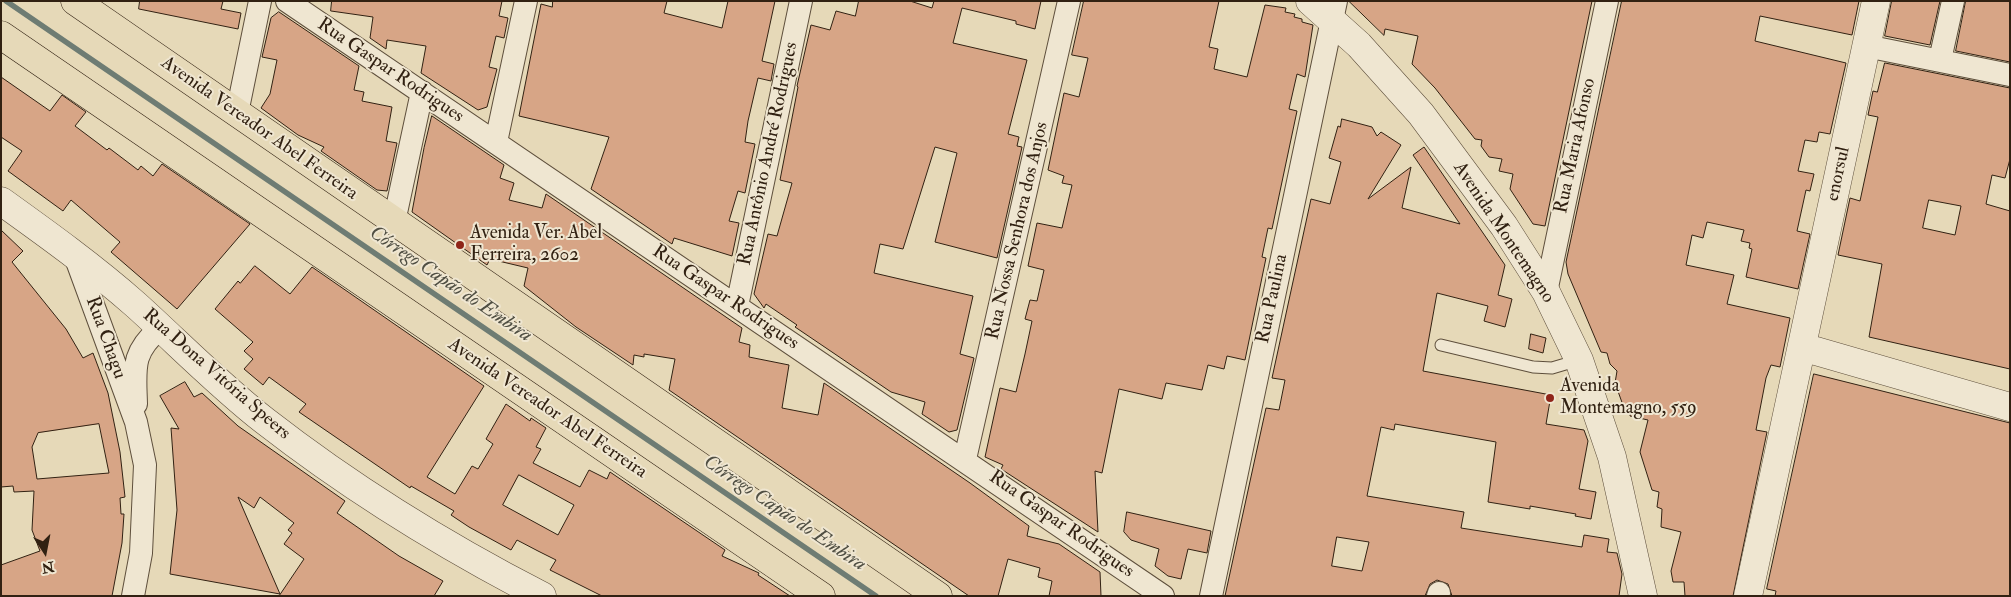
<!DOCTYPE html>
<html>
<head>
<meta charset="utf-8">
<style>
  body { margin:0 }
  #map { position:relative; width:2011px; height:597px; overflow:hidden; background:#e6d9b8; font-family:"IM FELL Double Pica",serif }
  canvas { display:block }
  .frame { position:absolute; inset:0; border:2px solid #312112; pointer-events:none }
  .north { position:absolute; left:20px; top:527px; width:50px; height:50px; -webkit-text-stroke:4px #efe6d1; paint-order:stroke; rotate:169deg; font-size:14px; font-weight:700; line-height:20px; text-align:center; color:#312112 }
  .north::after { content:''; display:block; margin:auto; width:18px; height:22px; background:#312112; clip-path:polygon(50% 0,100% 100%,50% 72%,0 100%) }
</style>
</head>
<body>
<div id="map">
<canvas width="2011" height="597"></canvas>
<div class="frame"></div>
<div class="north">N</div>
</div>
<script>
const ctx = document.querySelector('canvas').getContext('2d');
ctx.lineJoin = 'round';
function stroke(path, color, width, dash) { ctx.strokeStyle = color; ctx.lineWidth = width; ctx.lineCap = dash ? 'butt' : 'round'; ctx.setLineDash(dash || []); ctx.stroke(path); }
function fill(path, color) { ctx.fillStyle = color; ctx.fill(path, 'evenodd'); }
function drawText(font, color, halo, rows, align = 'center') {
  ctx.font = font + ' "IM FELL Double Pica",serif'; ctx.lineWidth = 4; ctx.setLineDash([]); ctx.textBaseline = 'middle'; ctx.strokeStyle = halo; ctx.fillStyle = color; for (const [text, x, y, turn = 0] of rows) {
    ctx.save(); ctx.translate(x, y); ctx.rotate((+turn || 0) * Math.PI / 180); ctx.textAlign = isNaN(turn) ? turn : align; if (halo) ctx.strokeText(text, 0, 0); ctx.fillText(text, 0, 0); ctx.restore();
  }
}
stroke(new Path2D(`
  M6,1L876,596`), '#6e7c73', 5.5);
const building = new Path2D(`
  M140,1H223L221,9L241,13L238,29L139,9Z
  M332,1H502L499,16L508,18L504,38L496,36L489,67L497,69L487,107L478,110L421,73L426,46L387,40L386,49L370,38L373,17L331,11Z
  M553,1H667L664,13L722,28L728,1H775L762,61L774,64L771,81L758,78L748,121L745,142L755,144L745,193L738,191L729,221L739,223L732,256L674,238L672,244L591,189L609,137L519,116L541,4L552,7Z
  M859,1H910L932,8L934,1H1041L1035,29L1016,24V21L962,8L953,43L1027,60L1008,134L1019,137L1017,146L1022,147L997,258L935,242L957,153L935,147L903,249L880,244L874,273L973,296L960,354L974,358L957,430L949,432L922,414L925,402L891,392L798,329L795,327L797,325L766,304L764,308L754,294L768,234L777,236L792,183L780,180L798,87L797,86L811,25L830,30L836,11L855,16Z
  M1084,1H1219L1209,47L1218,49L1214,69L1247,77L1265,5L1286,8L1285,12L1295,14L1294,17L1302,19V22L1313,25L1305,77L1297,74L1289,109L1297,111L1272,229L1268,228L1262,257L1266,258L1245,360L1227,356L1224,369L1208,365L1202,390L1166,383L1162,399L1119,389L1102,473L1095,471L1098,532L1001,469L1003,465L985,457L1000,388L1016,392L1025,354L1032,321L1025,319L1030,300L1037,301L1044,270L1028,266L1037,223L1062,228L1072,185L1062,183L1064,176L1048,170L1064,93L1079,97L1088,58L1072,55Z
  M1349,1H1592L1545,226L1533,224L1510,189L1513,174L1499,171L1502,159L1489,157L1481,146L1482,140L1475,139L1435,88L1412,64L1418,36L1385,29L1384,35Z
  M1622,1H1859L1852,35L1760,16L1755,41L1846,63L1830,134L1819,132L1817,142L1805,140L1798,171L1814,174L1810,191L1806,190L1797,231L1810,234L1798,289L1746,277L1752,249L1749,248L1750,243L1741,241L1744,230L1707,222L1703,238L1692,235L1686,265L1734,275L1727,304L1790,318L1780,367L1771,365L1766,378L1756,430L1767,432L1733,596H1685L1684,582H1673L1671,571L1681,532L1661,527L1662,509L1657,507L1659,492L1652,490L1640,452L1648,420L1630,416L1631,409L1624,408L1615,383L1617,371L1610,364L1607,353L1601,352L1568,274L1566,262L1572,234Z
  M1892,1H1940L1930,45L1885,36Z
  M1966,1H2010V62L1956,51Z
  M279,12L359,66L354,90L364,92L362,101L392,107L386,141L397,143L387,191L377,190L321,151L324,147L298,135L261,108L270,94L277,60L262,57L271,18Z
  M1885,63L2010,88V159L2005,178L1992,175L1986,204L2010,211V369L1869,337L1882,264L1838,255L1850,198L1860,201L1878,117L1868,115L1873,91L1877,92ZM1929,200L1961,206L1955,235L1923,228Z
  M1,77L50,111L62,95L86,112L75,126L107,150L109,148L138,170L141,166L153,176L162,164L250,224L177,309L111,252L120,242L71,200L63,211L8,171L22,151L1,137Z
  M432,116L504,165L500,178L514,183L509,200L542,208L546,194L742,328L739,342L750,345L749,357L789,365L782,408L818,415L824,383L970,483L1029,526L1027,536L1059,544L1100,572L1101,596H1049L1052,581L1038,577L1040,568L1008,559L998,596H969L669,390L675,359L644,354V357L634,355L633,365L576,327L524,286L528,268L490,259L487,265L412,212L424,148Z
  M1342,119L1372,127L1377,136L1381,132L1401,145L1368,199L1411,167L1402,208L1460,224L1413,155L1424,147L1505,265L1498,295L1512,299L1505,327L1484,321L1488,306L1437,293L1423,371L1551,395L1546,424L1584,430L1588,441L1579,489L1596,492L1591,519L1575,516L1576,514L1530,506V509L1488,502L1496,442L1395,424L1394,430L1381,427L1367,496L1464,512L1461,528L1582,547L1584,535L1609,539L1607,552L1617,553L1622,574L1619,596H1452L1448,584L1437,580L1430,584L1425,596H1225L1266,408L1279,410L1285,380L1272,378L1311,199L1330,204L1341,162L1329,158L1338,126L1340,127ZM1337,537L1369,542L1362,571L1332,566Z
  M1,230L23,251L12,262L66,329L83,358L93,353L108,393L120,452L125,497L120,498L121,514H124L122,543L112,596H1V565L40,551L32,530L34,491L14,492L13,486L1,487ZM99,424L109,473L37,479L32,447L38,433Z
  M255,266L290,294L312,267L484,386L427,477L455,494L472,466L478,469L493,444L486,439L506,404L530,421L531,418L546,428L536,447L541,449L533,463L580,487L589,470L607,479L610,472L725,550L722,556L759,573L758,575L790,596H602L550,570L556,560L538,551L517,540L511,550L469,527L451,515L454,511L411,486L410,488L299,412L306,404L269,377L263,385L244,369L253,359L244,351L253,342L215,309L238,281L240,283ZM519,475L574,505L558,535L503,505Z
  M1531,334L1546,338L1543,353L1529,349Z
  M1814,374L2010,423V596H1775L1776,591L1767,589Z
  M185,382L194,397L202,393L238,426L345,501L337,513L399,556L443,581L434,596H279L304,559L284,544L292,533L288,530L294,523L260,497L254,508L238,497L280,594L170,574L177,510L171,428L179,429L160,396Z
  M1127,512L1211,531L1207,553L1188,549L1181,579L1168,576L1155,566L1159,549L1131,540L1124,532Z`);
fill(building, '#d7a586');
stroke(building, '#312112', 1);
const service = new Path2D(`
  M1441,345L1533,367L1552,368L1579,360`);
const minor = new Path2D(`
  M287,1L1163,596
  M1866,46L2010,75
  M1940,60L1953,1
  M237,113L260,1
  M496,142L526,1
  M394,222L422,92
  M74,253L136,422L145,465L141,553L133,596
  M1546,292L1607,1
  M737,306L801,1
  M136,404C135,368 131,353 160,328
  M965,459L1069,1
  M1211,596L1336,1
  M1438,596L1439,593`);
const tertiary = new Path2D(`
  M1310,1L1359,45L1421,114L1504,226L1546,292L1579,360L1612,457L1643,596
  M1,201C47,234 93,267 136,305C177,342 221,387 265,421C351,488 445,546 542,596
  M1802,347L2010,407
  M1748,596L1876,1`);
const primary = new Path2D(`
  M75,1L938,596
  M1,35L821,596`);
stroke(service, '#5e4f3c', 13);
stroke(minor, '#5e4f3c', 24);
stroke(tertiary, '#5e4f3c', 29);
stroke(primary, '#312112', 29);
stroke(service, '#efe6d1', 11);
stroke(minor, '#efe6d1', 22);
stroke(tertiary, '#efe6d1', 28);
stroke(primary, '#e6d9b8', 28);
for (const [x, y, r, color] of [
  [460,245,5,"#8f2418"],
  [1550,398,5,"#8f2418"]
]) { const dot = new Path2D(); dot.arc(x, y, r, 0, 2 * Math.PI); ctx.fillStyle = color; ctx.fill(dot); stroke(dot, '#efe6d1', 2); }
drawText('19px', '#312112', '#efe6d1', [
  ["Rua Gaspar Rodrigues",390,71,34],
  ["Avenida Vereador Abel Ferreira",259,129,35],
  ["Rua Maria Afonso",1576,146,-78],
  ["Rua Antônio André Rodrigues",769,154,-78],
  ["enorsul",1839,174,-78],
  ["Rua Nossa Senhora dos Anjos",1018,231,-77],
  ["Avenida Montemagno",1503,233,56],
  ["Rua Gaspar Rodrigues",725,298,34],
  ["Rua Paulina",1273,299,-78],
  ["Rua Chagu",105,338,70],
  ["Rua Dona Vitória Speers",216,375,41],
  ["Avenida Vereador Abel Ferreira",547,409,34],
  ["Rua Gaspar Rodrigues",1061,525,35]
]);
drawText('19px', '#312112', '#efe6d1', [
  ["Avenida Ver. Abel",470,234],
  ["Ferreira, 2602",470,256],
  ["Avenida",1560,387],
  ["Montemagno, 559",1560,409]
], 'left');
drawText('italic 20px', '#504f43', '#efe6d1', [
  ["Córrego Capão do Embira",450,285,34],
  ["Córrego Capão do Embira",784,514,34]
]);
</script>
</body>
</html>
